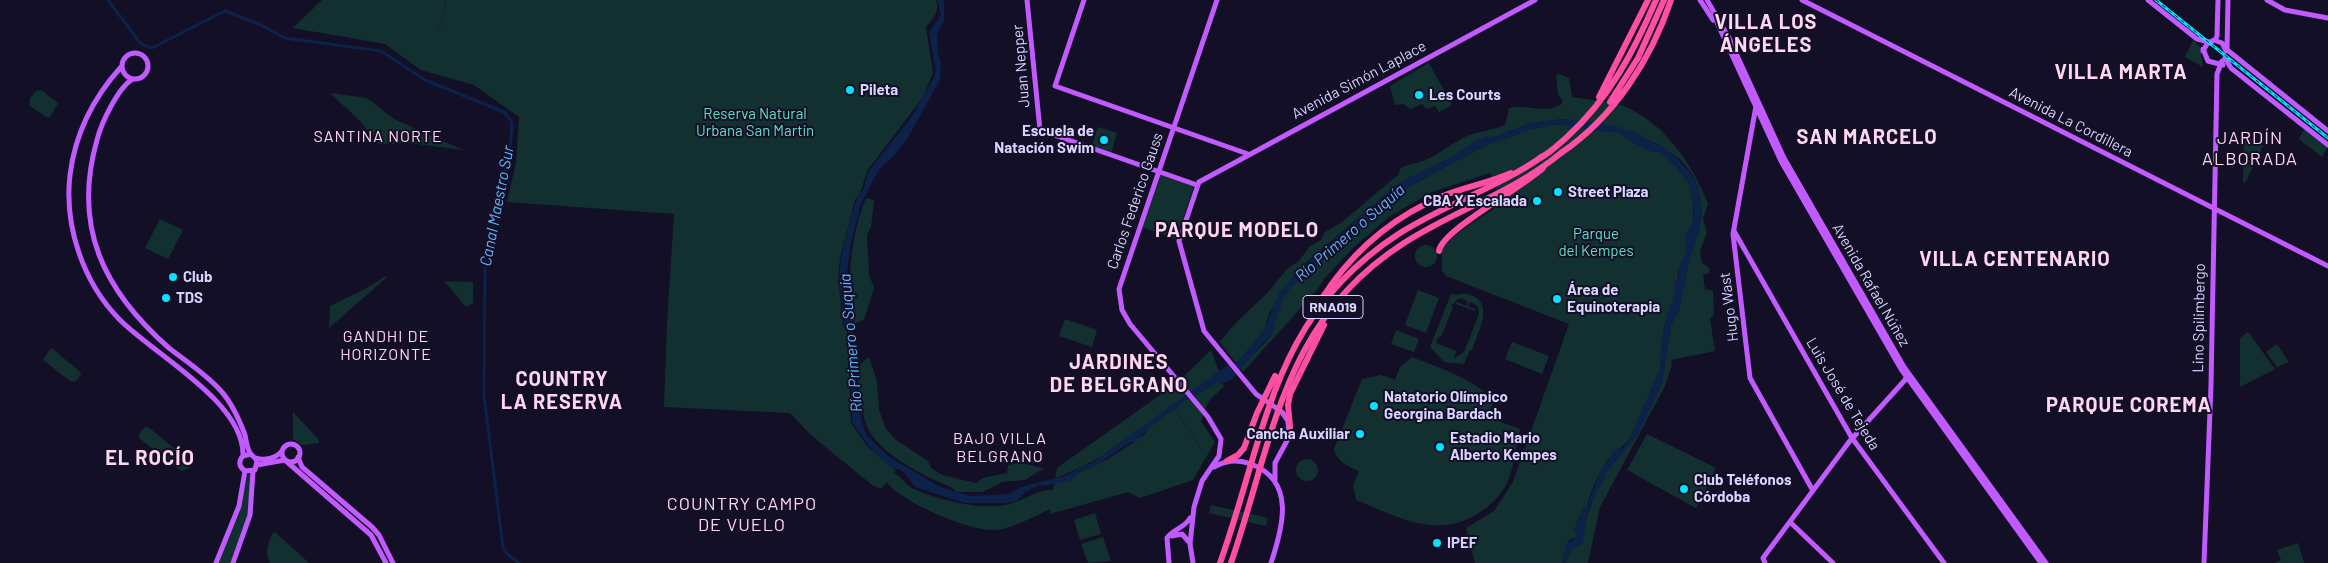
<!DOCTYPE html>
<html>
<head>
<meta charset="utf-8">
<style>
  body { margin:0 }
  canvas { display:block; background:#130f26 }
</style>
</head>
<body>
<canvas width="2328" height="563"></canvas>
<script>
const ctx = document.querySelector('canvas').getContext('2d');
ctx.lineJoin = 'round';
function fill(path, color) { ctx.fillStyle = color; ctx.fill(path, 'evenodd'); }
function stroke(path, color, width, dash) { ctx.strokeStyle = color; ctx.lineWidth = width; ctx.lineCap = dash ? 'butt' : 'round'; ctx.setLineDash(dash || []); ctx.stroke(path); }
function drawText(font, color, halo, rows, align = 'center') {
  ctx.font = font + ' Barlow,sans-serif'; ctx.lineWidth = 4; ctx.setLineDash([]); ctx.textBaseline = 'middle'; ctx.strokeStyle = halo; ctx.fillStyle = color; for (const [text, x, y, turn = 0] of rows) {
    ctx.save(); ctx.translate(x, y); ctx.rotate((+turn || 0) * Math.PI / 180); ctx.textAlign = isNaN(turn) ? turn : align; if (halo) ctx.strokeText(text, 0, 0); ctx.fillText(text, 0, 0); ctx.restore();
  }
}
fill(new Path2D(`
  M322,0H936C940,12 933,18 926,27L933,73L923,97L867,171L860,194L855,200L840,259L838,278L843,325L847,332L848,347L851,423L867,446L896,471L894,473C902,477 905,484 912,488C937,500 978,510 1006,505C1022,502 1036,489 1053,490L1054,484L1108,459L1144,435L1148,428L1186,400H1190L1216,383H1222L1224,386L1208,402L1201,421L1215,442L1193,480L1140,498L1128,492L1050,514V509C1035,516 1013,528 997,530C971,532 902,503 887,482L881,489L872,485L810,434L790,413L664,407L667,323L674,214L507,202L516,162L519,117L474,85L421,70L385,44L293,28Z
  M2193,40L2200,47L2203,67L2185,57Z
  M1429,63L1452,105L1439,112L1435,106L1427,109L1422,104L1410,109L1404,104L1395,105L1390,86Z
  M1560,74L1569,78L1572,97C1586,100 1603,100 1617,104C1661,117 1693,164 1708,204L1703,219L1707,232L1700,251L1702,263L1709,268V273L1703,275L1705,289L1713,291L1714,314L1710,319L1715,351L1671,360L1672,365L1665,386L1600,507L1588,563H1566L1571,550L1582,544L1587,515L1597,490L1605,479L1602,477L1637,435L1662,383L1671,325L1679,310L1689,260L1699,231L1702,213L1699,190L1692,174L1681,160L1658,144L1641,138L1634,132L1563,119L1531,123L1492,138L1478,140L1448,159L1399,183L1310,259L1294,275L1269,314L1265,329L1238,362H1235L1220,342L1234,325L1268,292L1287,269L1299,261L1309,247L1321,240L1325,232L1342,222L1399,174L1400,169C1405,164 1417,164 1425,160C1440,154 1452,143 1467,136C1479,131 1491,131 1505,125L1509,108C1525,103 1551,116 1563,102L1558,94L1556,75Z
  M37,90L43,91L58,103L50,117H46L30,106V98Z
  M330,93L367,98L394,119L463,150L409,143L379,144L358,119Z
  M1556,124L1620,133L1636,144L1651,151L1660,152L1677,167L1690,186L1693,203V221L1685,238V255L1679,268L1674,302L1670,305L1662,336L1660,370L1629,440C1623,447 1616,450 1611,456C1600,470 1591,489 1587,506H1584L1574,530L1577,537L1569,540L1564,561L1562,563H1475L1466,528L1494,511L1513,482L1569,324L1446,276L1442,270V248L1457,234L1502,203L1490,173L1432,192L1390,216L1354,247L1325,278L1317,290L1243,372L1240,368L1271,336L1283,298L1290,288L1313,269L1338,241L1390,197L1488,144L1516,135L1522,131Z
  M1098,127L1117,133L1111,154L1091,148Z
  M2304,129L2327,148L2322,157L2299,139Z
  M2244,139H2255L2263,146L2245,183L2243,182Z
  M1160,175L1194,186L1176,239L1142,227Z
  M866,198L874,200L871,227L867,235L869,275L874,288L864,320L855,323C852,317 854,313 853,308C846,273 853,230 866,198Z
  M160,219L183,230L168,259L145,248Z
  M1415 256a11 11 0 1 1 22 0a11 11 0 1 1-22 0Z
  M386,276L387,277L329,328L330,306L363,290Z
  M444,281L473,282V303L466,307Z
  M1418,290L1439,298L1426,333L1405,325Z
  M1451,294C1457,296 1463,292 1470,295C1496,303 1477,334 1472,350H1470L1464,364L1444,362L1430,347ZM1459,298L1468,301L1466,306L1457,302L1456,304L1475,311L1476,309L1468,307L1470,302C1476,304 1479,306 1479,314L1464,352L1454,359L1456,351L1436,343L1438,337H1441L1453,307L1451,306Z
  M1065,319L1097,330L1092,347L1059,336Z
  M1396,330L1419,339L1414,352L1391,344Z
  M2248,332L2275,369L2240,387V338Z
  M1512,342L1549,356L1542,374L1505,359Z
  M2277,344L2289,362L2277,367L2266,352Z
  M50,349H53L80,372L81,375L75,382L70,381L43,360Z
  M1211,350L1219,372L1099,458L1055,479L1057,468L1177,383Z
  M869,357L877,381L879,410L886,429L896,440L928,461L931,468L942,475L976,483L983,478L1007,473L1008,466C1020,459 1032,467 1044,468L1025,480L1002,482L983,492H957L951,487C923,476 873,451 865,421C860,404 859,384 857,367Z
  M1412,357C1442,369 1471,378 1495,400L1491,408L1498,421L1520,429C1514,448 1515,468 1506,485C1501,495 1492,504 1483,510C1439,542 1399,517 1356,500L1353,485L1359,471C1349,467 1336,461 1334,449L1362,379L1381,375L1395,380L1400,367Z
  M293,412L319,440V443L302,445L293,439Z
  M145,427H148L189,460L190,468L181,471L139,438V434Z
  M1647,434L1716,468L1696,508L1627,470Z
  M1296 470a11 11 0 1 1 22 0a11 11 0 1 1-22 0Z
  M248,475L251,476L248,514L232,563H218L240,506Z
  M1211,505L1268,518L1266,526L1209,513Z
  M1095,513L1101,534L1080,540L1074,520Z
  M274,532L276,533L309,563H270C264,554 268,540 274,532Z
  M1103,537L1111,561L1088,563L1081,544Z
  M2298,543L2304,563H2275L2281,560L2277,550Z`), '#12302f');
fill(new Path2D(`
  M937,0H944V21L937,34L938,52L941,64L940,80L908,137L896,154L879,169L861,204L851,243L847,272L856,350V394L863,426L867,436L888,456L940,487L971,496L1009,494L1024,486L1065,476L1082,466L1092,463L1209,378L1228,365L1238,362L1265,329L1279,293L1294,275L1382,197L1399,183L1448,159L1478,140L1486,136L1492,138L1531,123L1563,119L1608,124L1634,132L1671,152L1691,174L1699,190L1702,213L1699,231L1689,260L1679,310L1671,325L1662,383L1637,435L1603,477L1605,479L1597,490V496C1583,507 1587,529 1582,544L1571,550L1566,563H1562L1566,544L1577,537L1574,530L1584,506H1587L1601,470L1609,461V456H1612L1613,450L1623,448L1629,440L1660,370L1662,336L1670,305L1674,302L1675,281L1679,279V268L1685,255V238L1693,221L1694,209L1690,186L1677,167L1660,152L1651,151L1636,144L1620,133L1570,128L1568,125L1556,124L1522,131L1516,135L1488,144L1390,197L1338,241L1313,269L1290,288L1283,298L1271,336L1259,347L1232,380L1220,384L1216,383L1190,400H1186L1148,428L1137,441L1131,442L1091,468L1079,471L1072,480L1044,486L1039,485L1025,492L1017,501L1006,503H965L915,487L903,471L890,467L868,445L852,422L849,333L844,325L839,278L841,259L849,224L856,201L864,188L868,172L912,116L932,81L936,71L929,32L941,15Z`), '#0c2248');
stroke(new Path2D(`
  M438,30L446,9L445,0
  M1175,409L1210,463`), '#0c2248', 1);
stroke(new Path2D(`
  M108,0L141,44L152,48L225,11L259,24L285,38L381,51L425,80L504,112L511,120L512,128L509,156L488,243L485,268L484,395L503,547L508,555L519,563`), '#0c2248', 3);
stroke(new Path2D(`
  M1027,0L1040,130L1197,185
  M1084,0L1055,86L1248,154
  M1700,0L1713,20
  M1707,0L1729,38L1784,158L1904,367L2046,563
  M1802,0L2328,266
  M2148,0L2197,39L2209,42
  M2267,0L2285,10L2328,18
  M1714,16L1781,161L1901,369L2041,563
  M2215,40L2217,36L2218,0
  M2203,49L2208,61L2223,65
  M2226,49L2328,131
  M2227,49L2228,0
  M2203,51L2207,44L2214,40L2222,43L2226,51
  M122 66a13 13 0 1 1 26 0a13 13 0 1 1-26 0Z
  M2225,58L2231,68L2328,145
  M121,67C93,98 75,134 70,175C64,226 83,282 119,319C153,354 245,402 243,456
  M133,79C118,87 101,124 97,140C72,227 104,291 169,348C187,362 206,374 221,391C232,403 239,419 245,435C246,440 247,448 250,453C252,456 255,457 257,461L255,470L245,471C239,467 238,461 243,456L251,454
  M1756,106L1733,234L1750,378L1812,489
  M1734,231L1852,438L1944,563
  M282 453a9 9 0 1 1 18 0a9 9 0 1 1-18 0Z
  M298,457L302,467L372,527L379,535L393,563
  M256,458C264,461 276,458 281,452
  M286,461L371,535L386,563
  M257,465L285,460
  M1214,467C1226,460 1238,459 1251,464C1296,481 1283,527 1271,563
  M1275,480V463L1289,437L1288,421L1282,412L1256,394L1204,331L1179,241L1199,182L1535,0
  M1790,522L1833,563
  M1172,536L1182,534L1189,542
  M216,563L239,506L245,471
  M233,563L250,515L253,471
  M1169,563L1167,538C1173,529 1185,528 1190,518
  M1193,563L1190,544L1194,507L1202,481L1219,456L1221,439L1208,417L1130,324L1122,310L1119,289L1217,0
  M1765,563L1763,558L1849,442L1905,380L1907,375
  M2204,563L2211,385L2217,74L2222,61`), '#c25bff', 5);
stroke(new Path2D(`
  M1599,97L1648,0
  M1610,102L1638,58L1664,0
  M1561,153C1614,117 1651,60 1671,0
  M1540,158C1550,153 1559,144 1567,137C1609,99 1634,51 1656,0
  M1439,251C1442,230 1525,186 1543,168
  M1311,317C1316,305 1324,296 1331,285C1360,245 1397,215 1443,196C1465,187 1489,183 1511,173
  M1290,427L1288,405L1290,394L1324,325
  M1227,461L1238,455L1244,448`), '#ff4fa3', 6);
const rail = new Path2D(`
  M2156,0L2328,138`);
stroke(rail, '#00e5ff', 3);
stroke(rail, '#130f26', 1, [4]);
stroke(new Path2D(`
  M1244,448L1257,413L1275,376
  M1220,563C1267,432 1271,316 1400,233C1446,204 1499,187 1543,156
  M1231,563C1274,438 1282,321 1404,243C1457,209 1511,194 1561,153`), '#ff4fa3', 6);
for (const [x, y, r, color] of [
  [850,90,5,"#00e5ff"],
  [1419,95,5,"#00e5ff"],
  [1104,140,5,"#00e5ff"],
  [1558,192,5,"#00e5ff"],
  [1537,201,5,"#00e5ff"],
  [173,277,5,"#00e5ff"],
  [166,298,5,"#00e5ff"],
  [1557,299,5,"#00e5ff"],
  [1374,406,5,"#00e5ff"],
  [1360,434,5,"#00e5ff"],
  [1440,447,5,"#00e5ff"],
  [1684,489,5,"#00e5ff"],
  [1437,543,5,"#00e5ff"]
]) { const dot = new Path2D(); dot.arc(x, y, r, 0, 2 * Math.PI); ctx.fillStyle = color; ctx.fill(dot); stroke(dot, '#130f26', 2); }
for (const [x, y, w] of [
  [1333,307,60]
]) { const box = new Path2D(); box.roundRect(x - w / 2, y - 11.5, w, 23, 4); ctx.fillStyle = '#130f26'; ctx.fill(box); stroke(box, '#d9d4ff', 1); }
drawText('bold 14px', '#d9d4ff', null, [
  ["RNA019",1333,307]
]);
drawText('15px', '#d9d4ff', '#130f26', [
  ["Juan Nepper",1021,66,-95],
  ["Avenida Simón Laplace",1359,80,-28],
  ["Avenida La Cordillera",2071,122,27],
  ["Carlos Federico Gauss",1135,201,-71],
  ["Avenida Rafael Núñez",1871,285,60],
  ["Hugo Wast",1729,307,-97],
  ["Lino Spilimbergo",2199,318,-89],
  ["Luis José de Tejeda",1843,394,59]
]);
drawText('bold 15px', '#d9d4ff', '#130f26', [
  ["Pileta",860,90],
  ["Les Courts",1429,95],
  ["Escuela de",1094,131,"right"],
  ["Natación Swim",1094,148,"right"],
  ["Street Plaza",1568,192],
  ["CBA X Escalada",1527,201,"right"],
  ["Club",183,277],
  ["Área de",1567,290],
  ["Equinoterapia",1567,307],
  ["TDS",176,298],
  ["Natatorio Olímpico",1384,397],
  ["Georgina Bardach",1384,414],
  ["Cancha Auxiliar",1350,434,"right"],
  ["Estadio Mario",1450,438],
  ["Alberto Kempes",1450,455],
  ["Club Teléfonos",1694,480],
  ["Córdoba",1694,497],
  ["IPEF",1447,543]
], 'left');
drawText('15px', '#5fe0c0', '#130f26', [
  ["Reserva Natural",755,114],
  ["Urbana San Martín",755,131],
  ["Parque",1596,234],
  ["del Kempes",1596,251]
]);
ctx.letterSpacing = '1px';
drawText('16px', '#ffd6f0', '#130f26', [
  ["SANTINA NORTE",378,137],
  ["GANDHI DE",386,337],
  ["HORIZONTE",386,355],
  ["BAJO VILLA",1000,439],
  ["BELGRANO",1000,457]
]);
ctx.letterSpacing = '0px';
drawText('italic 16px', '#62b6ff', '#130f26', [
  ["Canal Maestro Sur",497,206,-79],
  ["Río Primero o Suquía",1350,233,-41],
  ["Río Primero o Suquía",851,343,-95]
]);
ctx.letterSpacing = '1px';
drawText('18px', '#ffd6f0', '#130f26', [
  ["JARDÍN",2250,138],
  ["ALBORADA",2250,159],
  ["COUNTRY CAMPO",742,504],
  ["DE VUELO",742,525]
]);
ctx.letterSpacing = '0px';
ctx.letterSpacing = '1px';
drawText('bold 20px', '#ffd6f0', '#130f26', [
  ["VILLA LOS",1766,22],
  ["ÁNGELES",1766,45],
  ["VILLA MARTA",2121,72],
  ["SAN MARCELO",1867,137],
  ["PARQUE MODELO",1237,230],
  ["VILLA CENTENARIO",2015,259],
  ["JARDINES",1119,362],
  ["DE BELGRANO",1119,385],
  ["COUNTRY",562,379],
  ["LA RESERVA",562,402],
  ["PARQUE COREMA",2129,405],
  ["EL ROCÍO",150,458]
]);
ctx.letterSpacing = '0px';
</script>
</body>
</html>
